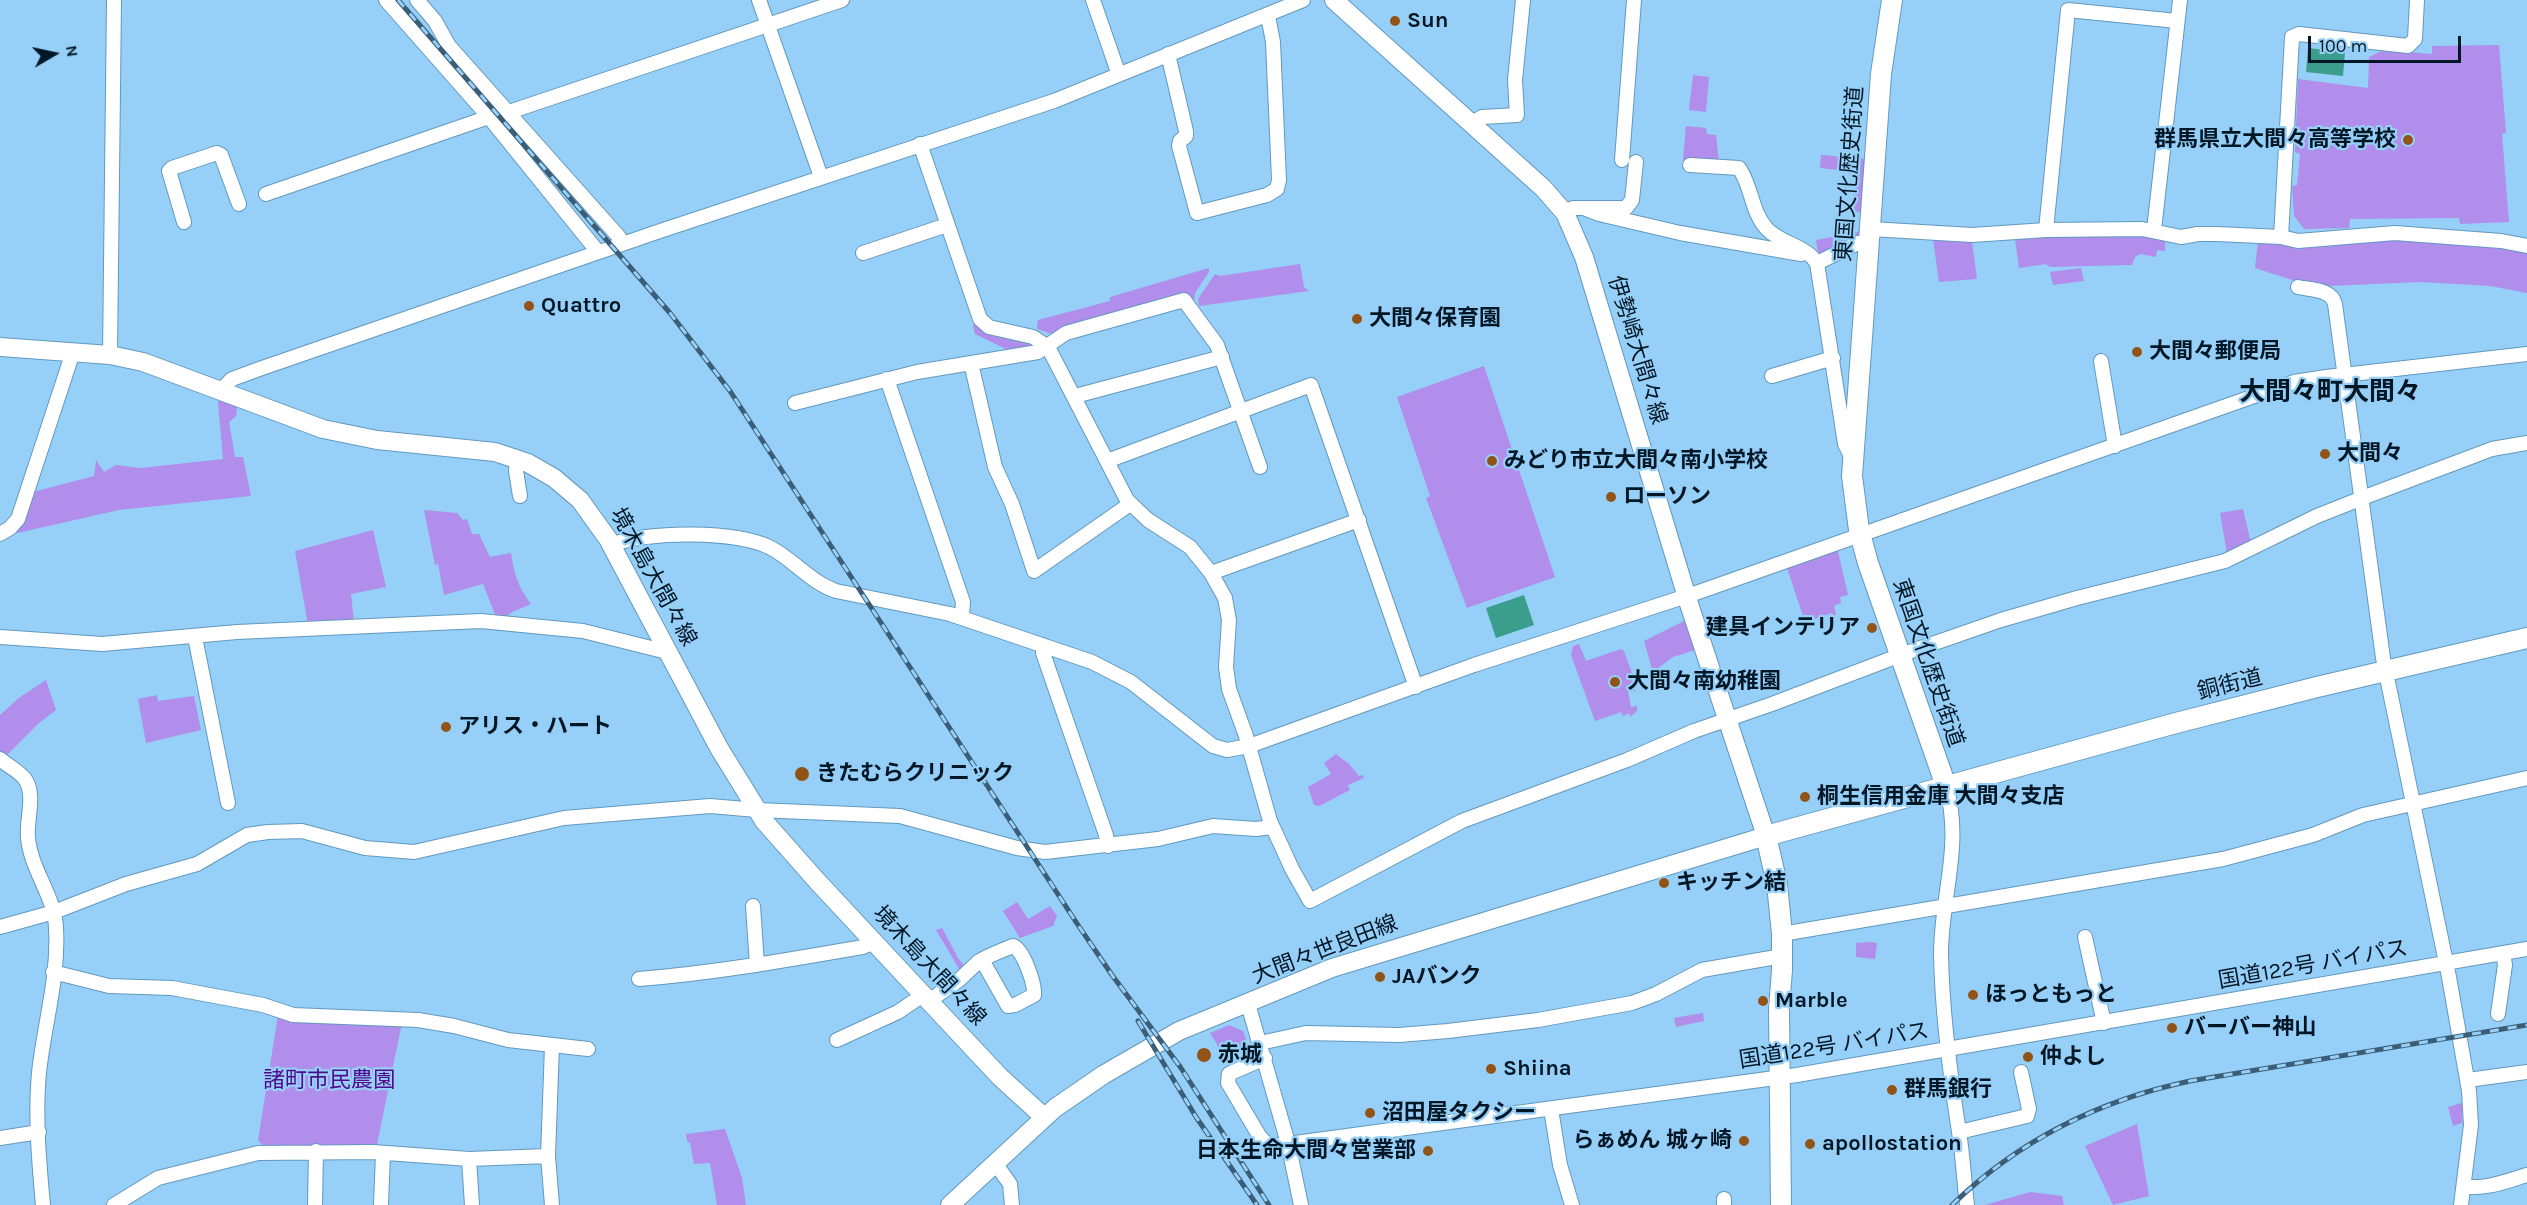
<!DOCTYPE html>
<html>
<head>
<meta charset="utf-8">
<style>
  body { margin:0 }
  #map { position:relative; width:2527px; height:1205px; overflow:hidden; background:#96cff7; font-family:Karla,sans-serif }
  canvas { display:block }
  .north { position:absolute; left:24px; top:24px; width:60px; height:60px; -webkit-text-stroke:4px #96cff7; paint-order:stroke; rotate:81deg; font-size:16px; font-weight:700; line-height:24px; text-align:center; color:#021725 }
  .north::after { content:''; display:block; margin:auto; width:21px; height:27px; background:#021725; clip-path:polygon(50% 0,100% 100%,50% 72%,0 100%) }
  .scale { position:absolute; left:2308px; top:36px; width:153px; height:27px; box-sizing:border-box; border:3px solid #021725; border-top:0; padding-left:8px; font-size:18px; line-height:21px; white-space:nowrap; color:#021725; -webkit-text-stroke:4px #96cff7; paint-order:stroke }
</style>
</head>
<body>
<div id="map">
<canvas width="2527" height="1205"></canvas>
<div class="north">N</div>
<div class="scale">100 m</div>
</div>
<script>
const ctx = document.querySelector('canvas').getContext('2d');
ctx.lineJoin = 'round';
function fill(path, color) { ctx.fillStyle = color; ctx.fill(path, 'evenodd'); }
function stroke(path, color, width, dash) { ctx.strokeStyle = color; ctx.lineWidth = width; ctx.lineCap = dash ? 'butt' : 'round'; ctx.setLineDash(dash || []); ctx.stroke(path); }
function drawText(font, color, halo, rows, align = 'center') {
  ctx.font = font + ' Karla,"Noto Sans JP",sans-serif'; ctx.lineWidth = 4.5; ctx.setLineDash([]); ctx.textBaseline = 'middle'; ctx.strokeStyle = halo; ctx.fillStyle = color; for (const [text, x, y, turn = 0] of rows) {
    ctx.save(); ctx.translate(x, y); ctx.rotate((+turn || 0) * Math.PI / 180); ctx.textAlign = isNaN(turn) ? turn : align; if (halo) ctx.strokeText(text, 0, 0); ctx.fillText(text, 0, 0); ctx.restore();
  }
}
fill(new Path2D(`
  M2499,45L2506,133L2502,134L2509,222L2460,224L2459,218L2350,219L2349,228L2304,229L2294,216L2292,186L2297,185L2300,154L2295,152L2298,79L2368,88L2369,57L2384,50L2432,54V46Z
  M1693,75L1709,77L1706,112L1689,110Z
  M1686,126L1706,128L1707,134L1716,135L1719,162L1683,160Z
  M1821,155L1867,159L1864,213L1851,211L1855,180L1852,175L1848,174V171L1820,168Z
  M1863,225L1861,236L1821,256L1818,254L1816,240L1858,232Z
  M2152,234L2165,238V251L2157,250L2156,257L2140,254L2135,257L2132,265L2050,267L2046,264L2019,268L2015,239L2044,236Z
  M2393,236L2527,250V293L2490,286L2421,282L2329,286L2292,280L2255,268L2258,241L2294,247Z
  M1933,239L1972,241L1977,279L1939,282Z
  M1300,264L1304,287L1309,291L1199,306L1198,299L1215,274L1220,276Z
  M1209,268V272L1195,293L1194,306L1191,304L1055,335L1037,329L1038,320L1110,301V297Z
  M2081,268L2084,281L2053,285L2050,272Z
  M974,323C991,337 1020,336 1040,347L1012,352L975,334L973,326Z
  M1484,366L1555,577L1467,608L1426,498L1430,496L1397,397Z
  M223,397L238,403L236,416L229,422L235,457H243L251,496L119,510L4,536L29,493L94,476L96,460L104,472L116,465L141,468L223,459L218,402Z
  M2243,509L2251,543L2227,553L2220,513Z
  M424,510L457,513L463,520L467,519L472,534H479L490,557L511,553C514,574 518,587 531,604L512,612L504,618L496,617L483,584L444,595L438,564L435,565Z
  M373,530L386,587L351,594L354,622L308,625L295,551Z
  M1837,547L1848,595L1840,597L1841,603L1834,606L1836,615L1833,616L1832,613L1805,622L1786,565Z
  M1688,619L1699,649L1673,657L1653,672L1644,641Z
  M1579,644L1586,661L1621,649L1624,651L1632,673L1635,691L1628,692L1631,707L1637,706V711L1630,717L1629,713L1623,716L1621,712L1595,721L1571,655L1573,646Z
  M46,680L56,710L39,723L4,758L0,754V715L20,697Z
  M157,695L158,701L194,696L201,730L146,743L138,699Z
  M1336,754L1349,764L1359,776L1363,775L1364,778L1348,785L1350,790L1319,806L1314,805L1308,787L1331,774L1324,763Z
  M1017,902L1028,919L1050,906L1057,916L1053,926L1020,938L1003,911Z
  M942,928L958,958L965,967L961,972L936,930Z
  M1871,942L1877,943L1875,959L1856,957V943Z
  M1703,1013L1704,1021L1676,1027L1674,1018Z
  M278,1015L402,1023L376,1149L265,1148L258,1140Z
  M1229,1025L1243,1031L1246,1039L1240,1053L1226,1059L1210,1033Z
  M2462,1103V1123L2453,1126L2448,1107Z
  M2137,1124L2149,1196L2113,1205L2085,1146Z
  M725,1129L742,1178L746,1205H717L710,1163L694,1164L690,1143L687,1141L686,1134Z
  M2030,1192L2062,1196L2064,1205H1985Z`), '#b18dec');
fill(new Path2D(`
  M2308,48L2345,52L2343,76L2306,72Z
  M1524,595L1534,625L1496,638L1486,608Z`), '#3b9d8c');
const minor = new Path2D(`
  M386,0L489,117L598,252
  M417,0L435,21L449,46L619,237L622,244
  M759,0L821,177
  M1093,0L1119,75
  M1168,54L1186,131V136L1180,141L1179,146L1197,213L1267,195L1277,189L1279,180L1273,42L1268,16
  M509,115L515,110L842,0
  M1472,123L1482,117L1517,115L1515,80L1523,0
  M920,144L980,319L989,327L1033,337L1048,347L1127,500L1148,520L1190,547L1211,573L1225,598L1229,620L1226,667L1229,689L1246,736L1270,821L1292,869L1310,901L1462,821L1627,760L1694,731L1772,704L1906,653L2001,620L2077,598L2225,561L2317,516L2370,495L2492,449L2527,443
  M1622,160L1634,0
  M1690,165L1739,168C1752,186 1751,212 1767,229C1781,244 1805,245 1817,263L1845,444L1851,456
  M266,194L489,117
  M1586,209L1599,214L1680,233L1801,254
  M1565,213L1573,208H1626L1632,200L1636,162
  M184,222L169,171L172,168L217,153L221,155L239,204
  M1871,229L1972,235L2046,230L2142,229L2181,237L2198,234H2217L2281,237L2298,241L2395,233L2501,241L2527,246
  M2046,230L2068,10L2177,21
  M2154,230L2180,0
  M2281,237L2292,37L2299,34L2408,46L2415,39L2417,0
  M863,253L947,225
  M1817,263L1858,243L1870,242
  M2298,287C2312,290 2331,289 2335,304L2383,658L2449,977L2469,1091L2471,1125L2461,1205
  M110,355L114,0
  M2101,361L2115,446
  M971,363L995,467L1012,504L1034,571L1130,504
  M1772,376L1833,358
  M887,379L963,602L962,617
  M221,390L232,379L262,368L660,231L1054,101L1303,0
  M1075,396L1222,357
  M795,403L917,372L1038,352L1066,333L1184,300L1217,345L1260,467
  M517,459L516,471L520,496
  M1107,461L1311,385L1416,687
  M0,534L10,528L18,519L73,352
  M611,545C646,531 736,530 771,548C794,560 810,582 836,591L950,614L1092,662L1131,682L1213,746L1227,750L1249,746L1474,665L1693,594L2294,382L2326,377L2527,354
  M1211,573L1359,520
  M0,637L102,644L237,632L481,621L583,631L667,652
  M195,637L228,803
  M1043,645V653L1106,835L1108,846
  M0,759C8,766 19,771 25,779C36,795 26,820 28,838C31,870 55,897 56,928C59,977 44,1025 39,1073C35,1116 39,1162 43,1205
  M1946,786C1963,845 1941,896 1941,954C1942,1014 1950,1074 1959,1132C1963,1156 1964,1181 1967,1205
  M753,906L757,965
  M0,927L54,912L126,884L197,864L247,835L268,832L302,831L365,848L414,852L564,818L710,806L757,810L900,816L1017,848L1045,852L1158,839L1213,826L1256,829L1272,827
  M1782,934L2223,859L2313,835L2363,815L2527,778
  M2085,937L2104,1023
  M53,972L109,986L172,988L263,1005L293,1015L418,1020L454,1026L508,1040L588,1049
  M639,979C714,973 788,960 863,947L874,942
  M929,1001L959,980L978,962C989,955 1001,951 1013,946C1023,949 1035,984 1034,995L1015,1005L1008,1006L982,960
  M1248,1004L1288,1143L1301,1205
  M2498,1014L2505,965L2503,953
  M837,1040L898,1012L923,995
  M1260,1043L1306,1033L1399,1035L1448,1031L1538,1020L1632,1003L1656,994L1702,970L1782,956
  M1265,1058L1233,1072L1229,1074L1228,1083L1260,1137L1268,1145L1273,1146L1797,1075L2527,949
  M2468,1080L2527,1072
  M1551,1109L1560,1165L1572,1205
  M1959,1132L2027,1116L2029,1109L2021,1072
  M0,1138L39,1132
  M469,1159L472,1205
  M995,1163L1010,1184L1012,1205
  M2464,1186C2485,1190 2507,1181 2527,1175
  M114,1205L158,1178L258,1153L373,1152L469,1159L548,1156
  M315,1205L316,1151
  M381,1205L383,1153
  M552,1205L548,1156L552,1046
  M1724,1205V1199`);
const major = new Path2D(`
  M0,347L110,355L143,362L323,429L377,440L495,452L528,463L554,478L580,500L608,539L719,748L764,821L817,881L955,1029L1000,1077L1044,1117
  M950,1205L1055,1108L1103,1075L1179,1031L1332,968L1766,836L1689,604L1584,257L1565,213L1543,188L1334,0`);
const highway = new Path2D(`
  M1892,0L1881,74L1852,476L1859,530L1868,563L1946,786
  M1781,1205L1779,1009L1782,970V934L1777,884L1766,836L2176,723L2317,687L2527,638`);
stroke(minor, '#6299bf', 16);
stroke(major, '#6299bf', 20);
stroke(highway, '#6299bf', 22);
stroke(minor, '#fff', 14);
stroke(major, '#fff', 18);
stroke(highway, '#fff', 20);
const rail = new Path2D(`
  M398,0L670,313L730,391L1078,925L1112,975L1181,1068L1269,1205
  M1138,1021L1196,1117L1257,1205
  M1952,1205C2018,1141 2100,1100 2190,1081L2527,1025`);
stroke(rail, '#3b5e76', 5);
stroke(rail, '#96cff7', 3, [9]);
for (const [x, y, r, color] of [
  [1395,21,6,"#915416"],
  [2408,140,6,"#915416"],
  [529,306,6,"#915416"],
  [1357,319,6,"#915416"],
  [2137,352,6,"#915416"],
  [2325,454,6,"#915416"],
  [1492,461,6,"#915416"],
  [1611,497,6,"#915416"],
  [1872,628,6,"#915416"],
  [1615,682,6,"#915416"],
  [446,727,6,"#915416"],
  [802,774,8,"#915416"],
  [1805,797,6,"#915416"],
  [1664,883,6,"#915416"],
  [1380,977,6,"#915416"],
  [1973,995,6,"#915416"],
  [1763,1001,6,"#915416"],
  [2172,1028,6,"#915416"],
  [1204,1055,8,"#915416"],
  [2028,1057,6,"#915416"],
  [1491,1069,6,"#915416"],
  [1892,1090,6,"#915416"],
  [1370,1113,6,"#915416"],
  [1744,1141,6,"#915416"],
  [1810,1144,6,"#915416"],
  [1428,1151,6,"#915416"]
]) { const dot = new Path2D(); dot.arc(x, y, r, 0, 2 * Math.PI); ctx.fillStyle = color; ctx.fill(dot); stroke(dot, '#96cff7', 2); }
drawText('bold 22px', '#021725', '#96cff7', [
  ["Sun",1407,21],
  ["群馬県立大間々高等学校",2396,140,"right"],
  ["Quattro",541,306],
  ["大間々保育園",1369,319],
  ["大間々郵便局",2149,352],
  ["大間々",2337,454],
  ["みどり市立大間々南小学校",1504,461],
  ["ローソン",1623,497],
  ["建具インテリア",1860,628,"right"],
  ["大間々南幼稚園",1627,682],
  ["アリス・ハート",458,727],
  ["きたむらクリニック",816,774],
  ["桐生信用金庫 大間々支店",1817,797],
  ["キッチン結",1676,883],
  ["JAバンク",1392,977],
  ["ほっともっと",1985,995],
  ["Marble",1775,1001],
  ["バーバー神山",2184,1028],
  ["赤城",1218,1055],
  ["仲よし",2040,1057],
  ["Shiina",1503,1069],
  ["群馬銀行",1904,1090],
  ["沼田屋タクシー",1382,1113],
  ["らぁめん 城ヶ崎",1732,1141,"right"],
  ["apollostation",1822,1144],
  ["日本生命大間々営業部",1416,1151,"right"]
], 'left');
drawText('22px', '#021725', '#96cff7', [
  ["東国文化歴史街道",1850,174,-86],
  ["伊勢崎大間々線",1637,350,73],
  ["境木島大間々線",653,577,61],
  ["東国文化歴史街道",1928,663,71],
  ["銅街道",2230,685,-14],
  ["大間々世良田線",1325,950,-21],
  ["国道122号 バイパス",2313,965,-10],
  ["境木島大間々線",929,966,47],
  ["国道122号 バイパス",1834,1046,-9]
]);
drawText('22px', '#51098f', '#96cff7', [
  ["諸町市民農園",329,1081]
]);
drawText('bold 26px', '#021725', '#96cff7', [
  ["大間々町大間々",2330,393]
]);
</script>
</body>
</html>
